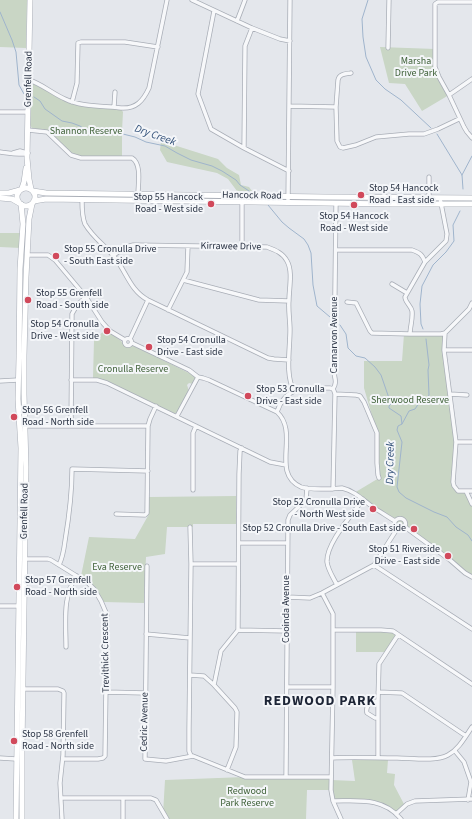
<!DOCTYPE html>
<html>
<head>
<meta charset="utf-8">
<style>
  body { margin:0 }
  canvas { display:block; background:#e4e7ec }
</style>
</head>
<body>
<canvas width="472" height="819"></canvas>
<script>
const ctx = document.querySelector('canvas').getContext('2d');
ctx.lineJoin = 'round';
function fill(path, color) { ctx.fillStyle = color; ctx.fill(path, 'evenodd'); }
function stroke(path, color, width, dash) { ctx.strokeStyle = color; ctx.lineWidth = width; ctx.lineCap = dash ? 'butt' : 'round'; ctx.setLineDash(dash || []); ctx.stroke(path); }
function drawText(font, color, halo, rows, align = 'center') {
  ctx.font = font + ' "Source Sans 3",sans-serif'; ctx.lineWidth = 4; ctx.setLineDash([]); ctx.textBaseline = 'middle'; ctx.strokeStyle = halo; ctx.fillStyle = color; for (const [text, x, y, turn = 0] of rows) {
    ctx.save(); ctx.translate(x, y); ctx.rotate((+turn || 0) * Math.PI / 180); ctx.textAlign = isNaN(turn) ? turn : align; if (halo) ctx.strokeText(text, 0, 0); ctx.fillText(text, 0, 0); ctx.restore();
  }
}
fill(new Path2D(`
  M0,0H27L26,48L0,47Z
  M380,47L435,49V67L449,95L422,111L405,84L389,83Z
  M32,83H35C48,91 62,102 77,105C91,108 106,108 121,109L123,112L122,131V157H81L72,154L48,131L32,128L30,125L31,85Z
  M161,141L218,159L227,168L239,175L241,185L249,187L252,191H237L228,179L217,173L167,162L160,150Z
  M0,233H22L21,248L0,247Z
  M106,329L121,341L126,346L129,347L133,346L138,348L189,373L196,378L193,384L189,383L187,385L189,391L178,412L176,413H173L105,381L93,378L94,340Z
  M445,333L444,350L456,442L453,482L458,491L467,493L472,503V577L441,553L377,509L354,493L379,478L377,433L364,388V361H402L404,334Z
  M236,496V524H193V527H167L165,554L146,557L144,603L104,602C97,590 93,583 81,576L89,537L135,539L149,514V497Z
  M383,631L392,632L396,635L385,652H356V632Z
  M352,760H388L387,773L395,774L394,785L405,806L396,814L372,802L333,801L331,790H307L306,819H167L163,814L165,780L245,777H331V780L355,781Z`), '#c9d6c5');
stroke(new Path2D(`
  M368,0L362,19L363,37L366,57L376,80L385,89L401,100L431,128
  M0,12L12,40L16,52L19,85L24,94
  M34,97L40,101L45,109L62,121L72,123L80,126L87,131L92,133L97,132L101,129H108L123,134L135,137L146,142L165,146L177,153L191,160L212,166L222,171L236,180L240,185L249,191
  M437,134L462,175L463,189
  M462,175L472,156
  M268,205L282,222L289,228L304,239L308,245L311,253L313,285L317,306L330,317
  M340,325L346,334L348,348L356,356L365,358L375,367L381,375L391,404L389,406V408L401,416L402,424L398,426L397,430L402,442L397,487L399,492L406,498L434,512L447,517L456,527L468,535L472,541
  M423,329L421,324L420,304L422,286L433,265L446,252L454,241L453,225L460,211
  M402,424L409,411L415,409L421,400L427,398L429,395L428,370L429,365L426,339`), '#9fb4cc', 1);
const street = new Path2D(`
  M192,0L252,28L280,39L290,41
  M472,2H438L435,4V67L439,77L449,95L464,127L467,132L472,138
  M214,11L198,94L211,129L244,148L289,171
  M237,21L245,0
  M388,48L389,0
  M351,73C345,74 339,74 338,80L336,107L337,141L340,147L343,148L356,145L376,137L409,134H424L438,129L459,119
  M29,80C42,84 53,94 65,99C81,107 103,106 121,108C136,109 143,101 149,88L167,0
  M449,95L472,79
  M72,102L77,83L78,43L81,42H125L158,47
  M289,106L336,107
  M114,107L115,92
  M0,112H28
  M28,130L47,132L71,155L81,158H132C142,164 138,184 138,194
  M244,148L245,46L252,28
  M0,152C10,153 18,156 28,153
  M13,153L20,151L27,153
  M429,197V177
  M82,200C82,208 82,217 85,224C93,238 107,247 116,259C127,274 131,291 148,300L268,358L274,359L289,360
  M288,202L290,0
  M242,247V201
  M336,250H412C420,253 422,254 425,262
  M27,255H48L55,260L86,297L102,322L110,331L125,340
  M113,256C119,251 125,246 133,245L267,247C275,250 283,253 287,261C293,271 289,289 289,300C288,310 290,320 290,330C290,349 285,375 294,391
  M183,280L259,300L289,301
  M392,284L407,293
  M347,302L356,303L370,331L372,333L410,334H441L445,333
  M472,303L469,309L445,333L444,350L456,442L453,482L454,486L458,491H472
  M168,310L187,272L188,246
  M410,334C410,327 413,319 412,311C411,306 405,302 405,297L425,262L446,241L447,234L440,198
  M124.5 342a3.5 3.5 0 1 1 7 0a3.5 3.5 0 1 1-7 0Z
  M130,339L148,300
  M132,343L189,370L198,377L203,378L209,380L277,412C300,433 270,473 301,487C309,490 333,489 342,488C355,491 363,500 374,508C381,512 388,517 395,521
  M444,350H472
  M71,380H97L107,383L270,462L286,465
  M0,381L18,380
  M335,394L356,395L360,396L364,402L377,433V463L378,475L379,478
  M450,394L467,395
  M277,412C286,385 306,388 330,388L333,389
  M177,416L198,377
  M71,425L72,314L77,305L86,297
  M25,426H148
  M456,442H472
  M333,489L335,394L334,391L333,389C337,383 335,379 334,373L336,203
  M193,490V433L196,426
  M466,491L472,504
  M116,514L145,515L147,513L148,426L150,419L156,406
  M394.5 524a5.5 5.5 0 1 1 11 0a5.5 5.5 0 1 1-11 0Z
  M190,527L191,564L189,729V751L191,756
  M405,527L450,560L465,573L472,577
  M239,543H287
  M25,559H48L51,560L88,583L94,589L101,601L107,615L105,756L103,758L98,759H63
  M191,564H238
  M59,565C63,557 64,549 65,541C69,517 72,494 72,469L148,471
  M374,565L472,629
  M147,566L145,759L166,761L193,756L245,777H331
  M337,585C333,577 328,570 327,562C326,543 353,514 363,499
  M322,593L333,614V687L331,790L333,801L341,819
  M287,597L310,598L322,593L374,565L397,529
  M0,606H18
  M238,630L287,631
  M333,630H381L393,631L472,684
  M146,634L190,638
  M66,647C66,624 62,594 77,576
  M190,675L204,676L214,685L235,708L237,712L236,747L227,770
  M214,685L221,651L238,630L239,474L240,451L242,448
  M287,687H333
  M23,689H58L63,691L64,693L63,755L60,783L62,819
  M106,692L145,693
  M378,692L402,693L466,736
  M378,718H375L367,713C365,706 371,702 378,701
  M455,751L464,762L471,782L468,800
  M0,758L16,759
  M332,758C354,757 375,758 397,758C412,758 435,762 448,755C459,749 465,737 472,727
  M378,758V701L379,664L398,635
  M286,777L288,520L290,515L306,500L307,488
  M61,798H151L156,800L167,819
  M123,798V819
  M333,801C358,801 383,797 401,819
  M396,814L407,804L415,801L472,799`);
const secondary = new Path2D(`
  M30,0L27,158L29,179L31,189
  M17 197a9 9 0 1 1 18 0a9 9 0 1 1-18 0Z
  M22,188L24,182L26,168
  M33,191L46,193L325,197L472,198
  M0,193H9L20,190
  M0,198L12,199L19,203
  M34,201L46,199L393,204H472
  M16,819L21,448L18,399L19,358L20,269L23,224L21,204
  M22,819V749L26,467L24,394V356L26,277L29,219L32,204`);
stroke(street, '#a9aeb7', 5);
stroke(secondary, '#a9aeb7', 6);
stroke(street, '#f7f8fa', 3.5);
stroke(secondary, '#fff', 5);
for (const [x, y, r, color] of [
  [361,195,4,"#d1495b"],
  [211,204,4,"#d1495b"],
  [354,205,4,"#d1495b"],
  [56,256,4,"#d1495b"],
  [28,300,4,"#d1495b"],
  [107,331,4,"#d1495b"],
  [149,347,4,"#d1495b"],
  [248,396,4,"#d1495b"],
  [14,417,4,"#d1495b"],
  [373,509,4,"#d1495b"],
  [414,529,4,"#d1495b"],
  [448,556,4,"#d1495b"],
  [17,587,4,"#d1495b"],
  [14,741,4,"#d1495b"]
]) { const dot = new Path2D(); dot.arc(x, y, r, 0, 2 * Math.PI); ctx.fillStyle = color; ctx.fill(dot); stroke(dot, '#f4f6f9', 1.5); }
drawText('10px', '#3f6138', '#f4f6f9', [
  ["Marsha",416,62],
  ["Drive Park",416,74],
  ["Shannon Reserve",86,132],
  ["Cronulla Reserve",133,370],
  ["Sherwood Reserve",410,401],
  ["Eva Reserve",117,568],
  ["Redwood",247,792],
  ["Park Reserve",247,804]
]);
drawText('10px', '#2b3445', '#f4f6f9', [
  ["Grenfell Road",29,79,-89],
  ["Hancock Road",252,196,1],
  ["Kirrawee Drive",231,247,1],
  ["Carnarvon Avenue",335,335,-90],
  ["Grenfell Road",25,511,-89],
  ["Cooinda Avenue",287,609,-90],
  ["Trevithick Crescent",106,653,-91],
  ["Cedric Avenue",145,722,-89]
]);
drawText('10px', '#2b3445', '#f4f6f9', [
  ["Stop 54 Hancock",369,189],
  ["Road - East side",369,201],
  ["Stop 55 Hancock",203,198,"right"],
  ["Road - West side",203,210,"right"],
  ["Stop 54 Hancock",354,217,"center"],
  ["Road - West side",354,229,"center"],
  ["Stop 55 Cronulla Drive",64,250],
  ["- South East side",64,262],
  ["Stop 55 Grenfell",36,294],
  ["Road - South side",36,306],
  ["Stop 54 Cronulla",99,325,"right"],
  ["Drive - West side",99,337,"right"],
  ["Stop 54 Cronulla",157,341],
  ["Drive - East side",157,353],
  ["Stop 53 Cronulla",256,390],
  ["Drive - East side",256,402],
  ["Stop 56 Grenfell",22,411],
  ["Road - North side",22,423],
  ["Stop 52 Cronulla Drive",365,503,"right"],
  ["- North West side",365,515,"right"],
  ["Stop 52 Cronulla Drive - South East side",406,529,"right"],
  ["Stop 51 Riverside",440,550,"right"],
  ["Drive - East side",440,562,"right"],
  ["Stop 57 Grenfell",25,581],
  ["Road - North side",25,593],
  ["Stop 58 Grenfell",22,735],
  ["Road - North side",22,747]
], 'left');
drawText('italic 11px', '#34527a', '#f4f6f9', [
  ["Dry Creek",155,136,20],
  ["Dry Creek",391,463,-89]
]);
ctx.letterSpacing = '1px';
drawText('bold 14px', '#1d2536', '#f4f6f9', [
  ["REDWOOD PARK",320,702]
]);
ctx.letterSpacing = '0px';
</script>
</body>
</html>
